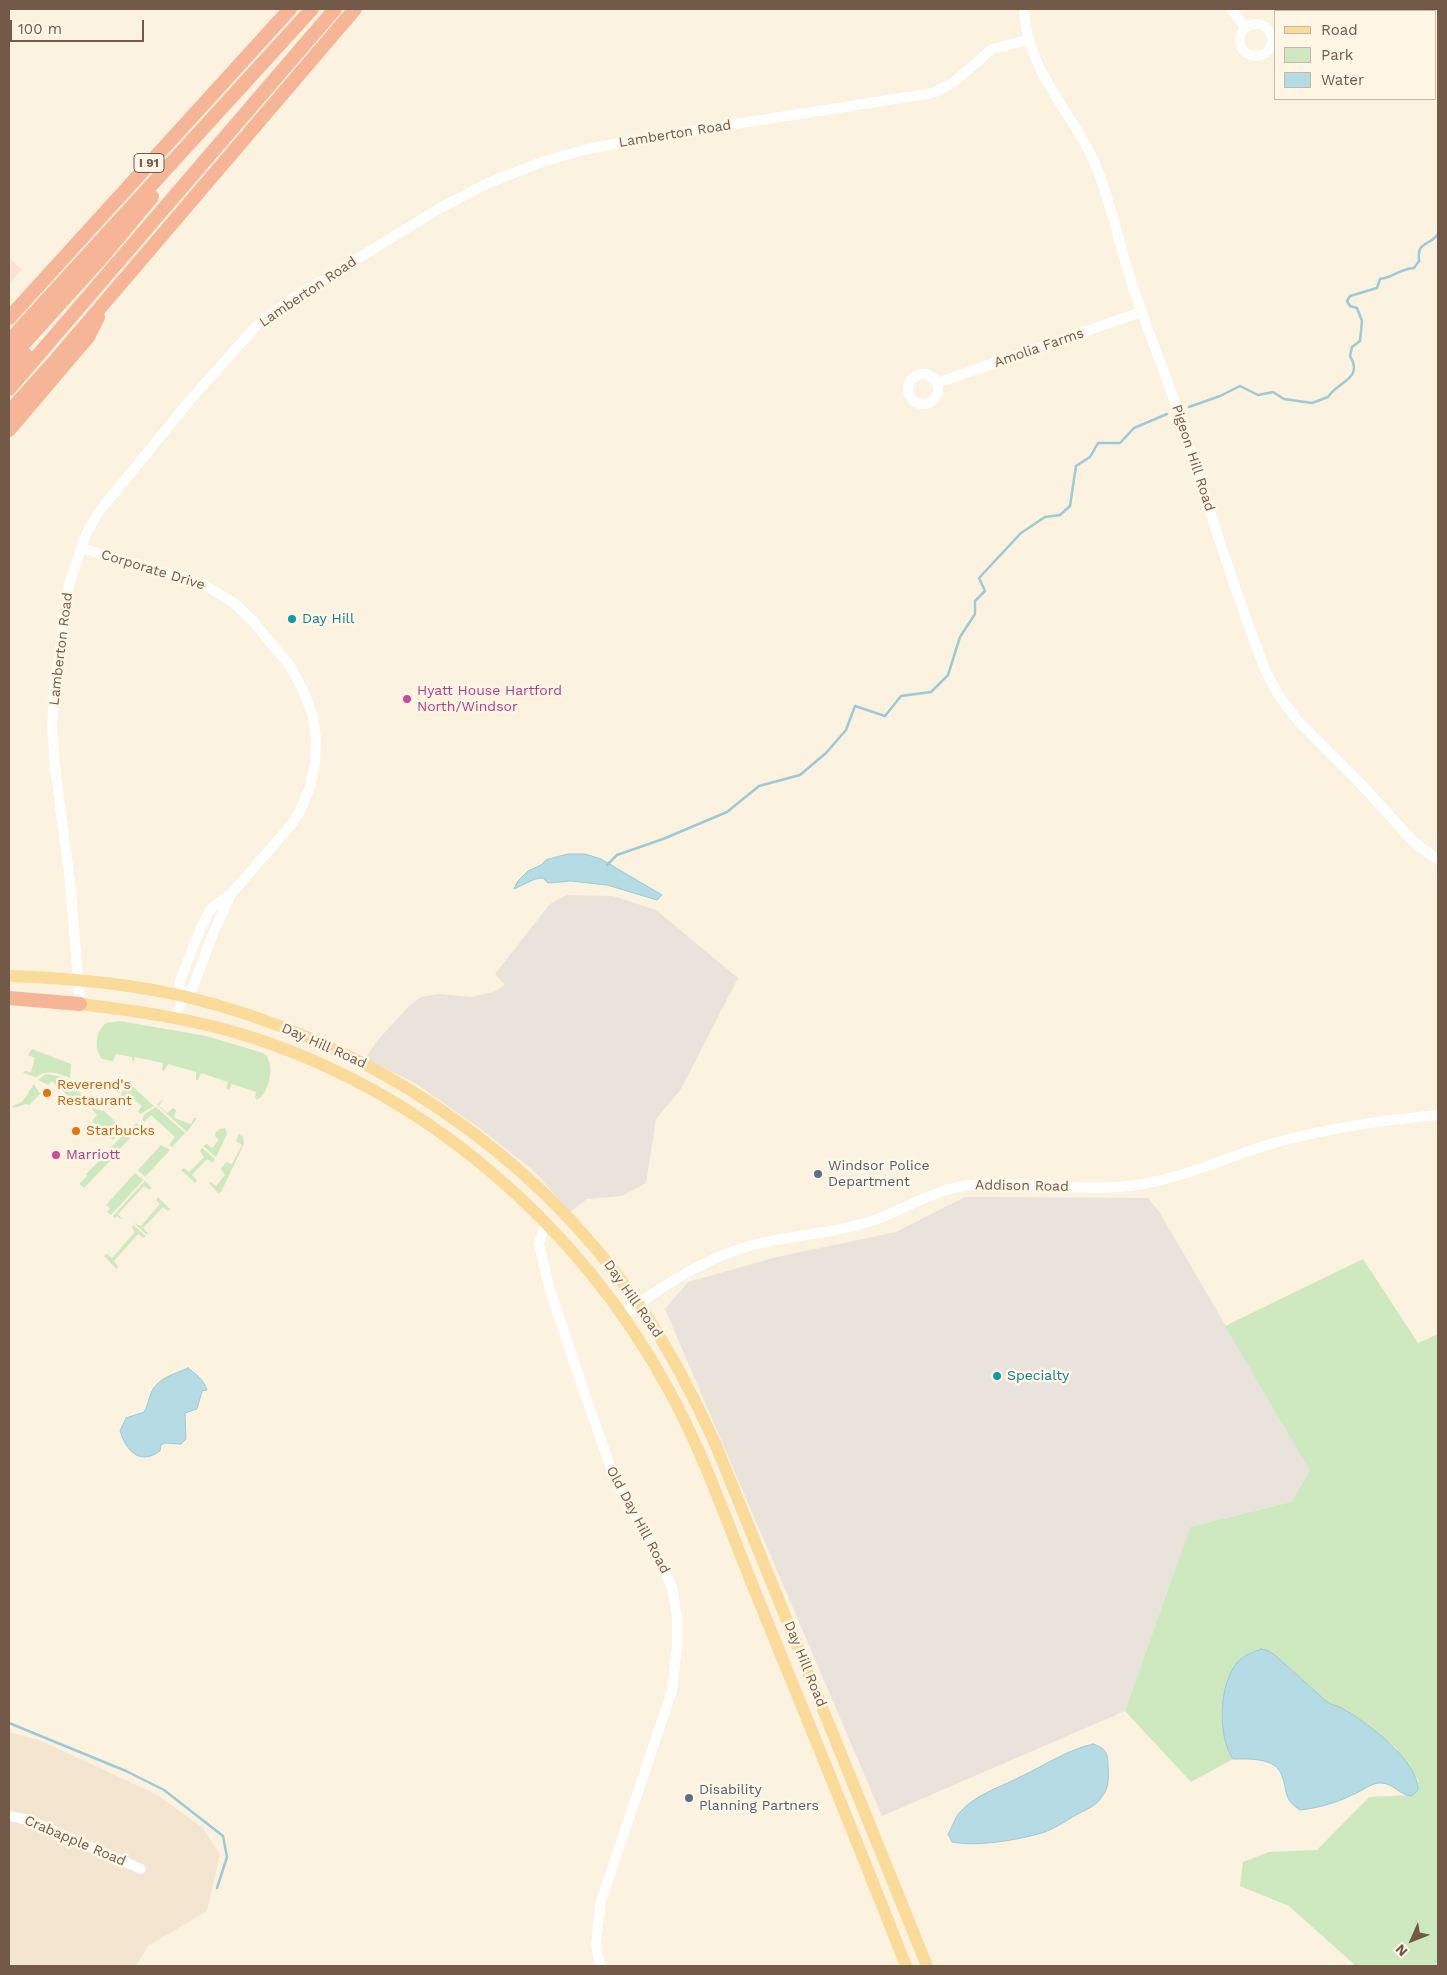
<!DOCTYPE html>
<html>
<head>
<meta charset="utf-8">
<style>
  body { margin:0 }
  #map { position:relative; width:1447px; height:1975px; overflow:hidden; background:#fcf2e0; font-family:"Work Sans",sans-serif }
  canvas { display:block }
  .frame { position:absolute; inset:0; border:10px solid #725948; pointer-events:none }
  .legend { position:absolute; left:1274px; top:10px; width:162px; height:90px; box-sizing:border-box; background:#fff6e6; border:1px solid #c7b7a7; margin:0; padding:6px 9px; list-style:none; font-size:15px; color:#725948 }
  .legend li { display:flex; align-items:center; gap:10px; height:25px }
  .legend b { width:25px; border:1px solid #c7b7a7 }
  .north { position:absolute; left:1387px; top:1915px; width:50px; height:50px; -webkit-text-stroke:4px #fff6e6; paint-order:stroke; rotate:226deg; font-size:14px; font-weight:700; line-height:20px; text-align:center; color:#725948 }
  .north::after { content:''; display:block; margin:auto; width:18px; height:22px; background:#725948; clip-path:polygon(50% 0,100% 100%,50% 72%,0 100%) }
  .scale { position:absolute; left:10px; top:20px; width:134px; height:22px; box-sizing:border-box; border:2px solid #725948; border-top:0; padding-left:6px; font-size:15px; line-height:18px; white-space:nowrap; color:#725948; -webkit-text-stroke:4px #fff6e6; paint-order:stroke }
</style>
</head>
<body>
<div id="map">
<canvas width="1447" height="1975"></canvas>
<div class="frame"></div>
<ul class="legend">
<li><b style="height:6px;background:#fadb99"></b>Road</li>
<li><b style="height:14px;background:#cee8bf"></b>Park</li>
<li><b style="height:14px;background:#b5dbe4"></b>Water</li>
</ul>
<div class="north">N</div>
<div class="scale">100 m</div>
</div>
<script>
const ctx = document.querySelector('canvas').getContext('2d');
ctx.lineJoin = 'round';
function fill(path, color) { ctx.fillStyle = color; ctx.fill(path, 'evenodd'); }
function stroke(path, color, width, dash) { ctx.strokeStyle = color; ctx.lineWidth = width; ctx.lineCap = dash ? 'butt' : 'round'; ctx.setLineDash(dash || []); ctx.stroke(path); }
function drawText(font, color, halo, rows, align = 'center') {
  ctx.font = font + ' "Work Sans",sans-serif'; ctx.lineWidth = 5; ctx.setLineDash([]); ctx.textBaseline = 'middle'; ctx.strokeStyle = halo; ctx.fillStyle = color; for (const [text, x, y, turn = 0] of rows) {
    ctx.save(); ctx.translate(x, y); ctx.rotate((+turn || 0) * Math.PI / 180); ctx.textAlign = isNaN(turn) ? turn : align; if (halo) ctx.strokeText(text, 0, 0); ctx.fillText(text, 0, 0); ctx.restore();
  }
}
fill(new Path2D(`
  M9,1732L41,1741L156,1794L203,1828L220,1855L207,1911L148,1946L136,1966H9Z`), '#f3e5cf');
fill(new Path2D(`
  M9,257L22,270L9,284Z`), '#fce2d4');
fill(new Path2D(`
  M567,895L613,896L656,910L738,978L681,1089L656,1119L646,1183L622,1196L587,1199L570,1212L534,1171L482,1130L415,1083L365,1059L377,1041L409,1006L421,997L439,994L471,997L493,992L505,985L495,974L550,904Z
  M965,1197L1148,1198L1160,1213L1310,1471L1291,1502L1190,1527L1125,1711L882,1816L665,1309L688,1282L777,1257L896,1232Z`), '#eae3dc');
fill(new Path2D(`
  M120,1021L206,1036L263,1053C277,1062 269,1094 257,1100L255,1097L256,1092L232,1084L229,1090L226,1088L228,1082L201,1073L198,1080H196V1072L168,1064L164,1071L162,1069L163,1063L135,1057L133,1064L132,1057L116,1054L113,1061L102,1059C94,1049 95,1032 106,1023Z
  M32,1049L71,1064L70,1078C58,1073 48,1069 36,1077L23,1073L25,1071L31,1072L35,1058L28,1055Z
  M46,1074C66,1077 77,1080 83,1101L75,1095L71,1099L52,1081L48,1085L38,1080Z
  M34,1084L40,1094L29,1105L26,1104L13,1108L12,1106C27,1102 26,1094 34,1084Z
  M125,1084L131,1085L154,1106L140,1114L138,1111L142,1106L127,1093L122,1098L120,1097Z
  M163,1099L159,1106L167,1113L173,1108L176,1110L174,1118L191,1124L194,1118H197L187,1132L157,1105Z
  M156,1107L185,1133L172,1147L169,1145L175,1137L151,1115L144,1122L142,1119L145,1114Z
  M91,1108L104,1111L125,1131L117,1135L113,1140L92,1121L97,1115Z
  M136,1123L141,1126L117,1152L111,1147Z
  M225,1128L227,1134L216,1157L203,1146L207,1144L212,1148L219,1140L215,1136V1133L220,1129Z
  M239,1134L243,1137L244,1144L221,1192L218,1193L209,1183L211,1182L216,1186L225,1175L221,1169L226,1162L232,1164L242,1145L236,1141Z
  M161,1145L170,1150L145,1177L138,1170Z
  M202,1148L215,1159L213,1163L207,1159L192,1175L197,1180L195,1183L181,1170L184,1168L189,1172L204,1157L200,1151Z
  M108,1152L114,1157L84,1188L79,1184L87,1176L86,1174Z
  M135,1173L143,1180L111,1215L107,1212L110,1208L106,1205Z
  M145,1181L152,1188L149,1190L144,1186L118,1214L123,1220L117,1216L115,1218L113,1216Z
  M158,1197L170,1209L168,1211L163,1207L143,1228L148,1233L147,1235L134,1223L141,1226L160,1204L156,1200Z
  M133,1225L146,1236L143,1238L138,1234L114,1261L118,1266L117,1269L104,1256L107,1254L112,1258L135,1232L132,1228Z
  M1363,1259L1418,1343L1438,1334V1966H1356L1289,1906L1240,1886L1243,1862L1269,1852L1317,1850L1369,1797L1413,1795L1418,1780L1395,1747L1345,1709L1334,1707L1326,1701L1276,1656C1263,1648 1257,1651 1244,1656L1228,1751L1233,1759L1191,1782L1125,1711L1190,1527L1291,1502L1310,1471L1225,1326Z`), '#cee8bf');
const water = new Path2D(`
  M568,854H585L601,859L662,895L657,900L607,885L571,881L548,883L543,878L535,879L514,889L517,882L528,871L541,865L546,860Z
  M188,1368C196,1374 204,1380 207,1390L202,1391L197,1409L185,1413L186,1439L181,1444L165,1443L161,1445L160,1451C139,1466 126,1450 120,1431L126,1418L144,1412C148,1406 148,1400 151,1393C157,1378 175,1374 188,1368Z
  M1261,1649L1269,1651L1276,1656L1326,1701C1333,1706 1340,1706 1347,1711C1370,1725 1418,1761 1418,1790L1412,1796C1399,1795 1393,1783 1381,1783C1372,1782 1361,1792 1352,1795C1336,1803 1318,1808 1300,1810C1283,1799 1288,1792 1282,1776C1276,1757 1249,1759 1233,1759C1217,1736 1219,1684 1237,1663C1243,1655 1252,1653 1261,1649Z
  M1093,1744C1106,1748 1108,1753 1108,1766C1109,1777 1109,1789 1101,1798C1095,1807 1085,1810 1076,1815C1066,1821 1054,1829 1042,1833C1017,1840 978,1847 952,1842L948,1834C953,1826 955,1816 962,1810C977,1794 1003,1786 1022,1776C1045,1765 1069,1749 1093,1744Z`);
fill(water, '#b5dbe4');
stroke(water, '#9ccad6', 1);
stroke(new Path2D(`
  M1189,407L1220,396L1240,386L1258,395L1273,392L1284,399L1312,403L1328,397C1338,381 1364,379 1350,356L1352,347L1360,341L1362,321L1357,308L1350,306L1347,301L1350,296L1377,288L1380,279C1394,277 1399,269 1414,268L1419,261C1417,240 1429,247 1438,234
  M607,865L617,855L663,839L727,812L759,786L800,775L826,753L846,730L855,706L885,716L901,696L931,692L948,675L960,637L975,614V601L985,591L979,578L1021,533L1045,517L1060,515L1070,506L1076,466L1090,457L1098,443H1120L1134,428L1167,414
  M9,1723L126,1771L164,1790L223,1836L227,1857L217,1888`), '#9ccad6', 2.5);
stroke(new Path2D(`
  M1024,9C1027,75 1076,114 1098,171C1113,209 1120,249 1133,287C1147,329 1164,370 1178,411C1206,498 1233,587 1266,672L1279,696L1299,722L1358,781L1414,842L1438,860
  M1231,9L1246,28
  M1240 40a16 16 0 1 1 32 0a16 16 0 1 1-32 0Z
  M908 389a15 15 0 1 1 30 0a15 15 0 1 1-30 0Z
  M937,383L1141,312
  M81,548L201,583L234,603L251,619L290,666L303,690L313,716L316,739L315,763L310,787L300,811L292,824L231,894L218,903L210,910L200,930L180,981L179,988L183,996L176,1019
  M183,996L193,987L212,936L231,894
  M80,1004L70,881L55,768L52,727L55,682L69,585L86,534L98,513L191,399L258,324L292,299L440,208L488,183L542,162L584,150L628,141L933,93L954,82L992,49L1027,40
  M546,1222L539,1243L542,1257L549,1287L585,1395L614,1477L655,1551L672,1587L677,1617V1646L672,1691L601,1901L596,1943L600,1966
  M623,1315C657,1290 694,1265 734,1251C778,1235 827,1236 872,1221C903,1210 939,1187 972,1185C1029,1180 1087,1194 1143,1184C1188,1176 1230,1156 1274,1143C1328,1128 1382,1120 1438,1115
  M9,1816L29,1820L141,1869`), '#fff', 10);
stroke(new Path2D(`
  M9,976C67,978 126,983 183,996C365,1040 529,1148 637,1302C668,1346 692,1394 715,1443L927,1966
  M80,1004C134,1011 189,1018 241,1034C424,1090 579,1224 670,1392C707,1460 731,1534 761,1606C810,1726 859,1846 906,1966`), '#fadb99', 12);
stroke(new Path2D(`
  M9,318L290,9
  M9,341L312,9
  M9,360L103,256L152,197
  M9,374L26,355
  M9,389L335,9
  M9,412L53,363L355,9
  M9,430L88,337L98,317
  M9,998L80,1004`), '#f6b597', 14);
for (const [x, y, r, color] of [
  [292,619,5,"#0f9aa8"],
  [407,699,5,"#d1479c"],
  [47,1093,5,"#e8710a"],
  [76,1131,5,"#e8710a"],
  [56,1155,5,"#d1479c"],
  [818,1174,5,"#5c6f8a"],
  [997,1376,5,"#0f9aa8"],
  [689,1798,5,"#5c6f8a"]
]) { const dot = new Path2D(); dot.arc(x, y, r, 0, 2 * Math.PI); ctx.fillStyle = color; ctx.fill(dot); stroke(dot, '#fff6e6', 2); }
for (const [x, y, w] of [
  [149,163,30]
]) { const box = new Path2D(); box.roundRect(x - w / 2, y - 9.5, w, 19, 4); ctx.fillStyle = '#fff6e6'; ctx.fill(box); stroke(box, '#725948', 1); }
drawText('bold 12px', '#725948', null, [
  ["I 91",149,163]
]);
drawText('14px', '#725948', '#fff6e6', [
  ["Lamberton Road",675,134,-9],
  ["Lamberton Road",308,292,-34],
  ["Amolia Farms",1039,348,-19],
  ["Pigeon Hill Road",1193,458,72],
  ["Corporate Drive",153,570,17],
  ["Lamberton Road",61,649,-83],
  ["Day Hill Road",324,1046,24],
  ["Addison Road",1022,1186,1],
  ["Day Hill Road",633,1299,55],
  ["Old Day Hill Road",638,1520,62],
  ["Day Hill Road",805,1664,68],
  ["Crabapple Road",75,1841,23]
]);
drawText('14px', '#0d838f', '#fff6e6', [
  ["Day Hill",302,619],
  ["Specialty",1007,1376]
], 'left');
drawText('14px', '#b23c85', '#fff6e6', [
  ["Hyatt House Hartford",417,691],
  ["North/Windsor",417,707],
  ["Marriott",66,1155]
], 'left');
drawText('14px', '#c56008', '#fff6e6', [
  ["Reverend's",57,1085],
  ["Restaurant",57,1101],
  ["Starbucks",86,1131]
], 'left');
drawText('14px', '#4e5e75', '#fff6e6', [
  ["Windsor Police",828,1166],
  ["Department",828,1182],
  ["Disability",699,1790],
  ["Planning Partners",699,1806]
], 'left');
</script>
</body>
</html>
